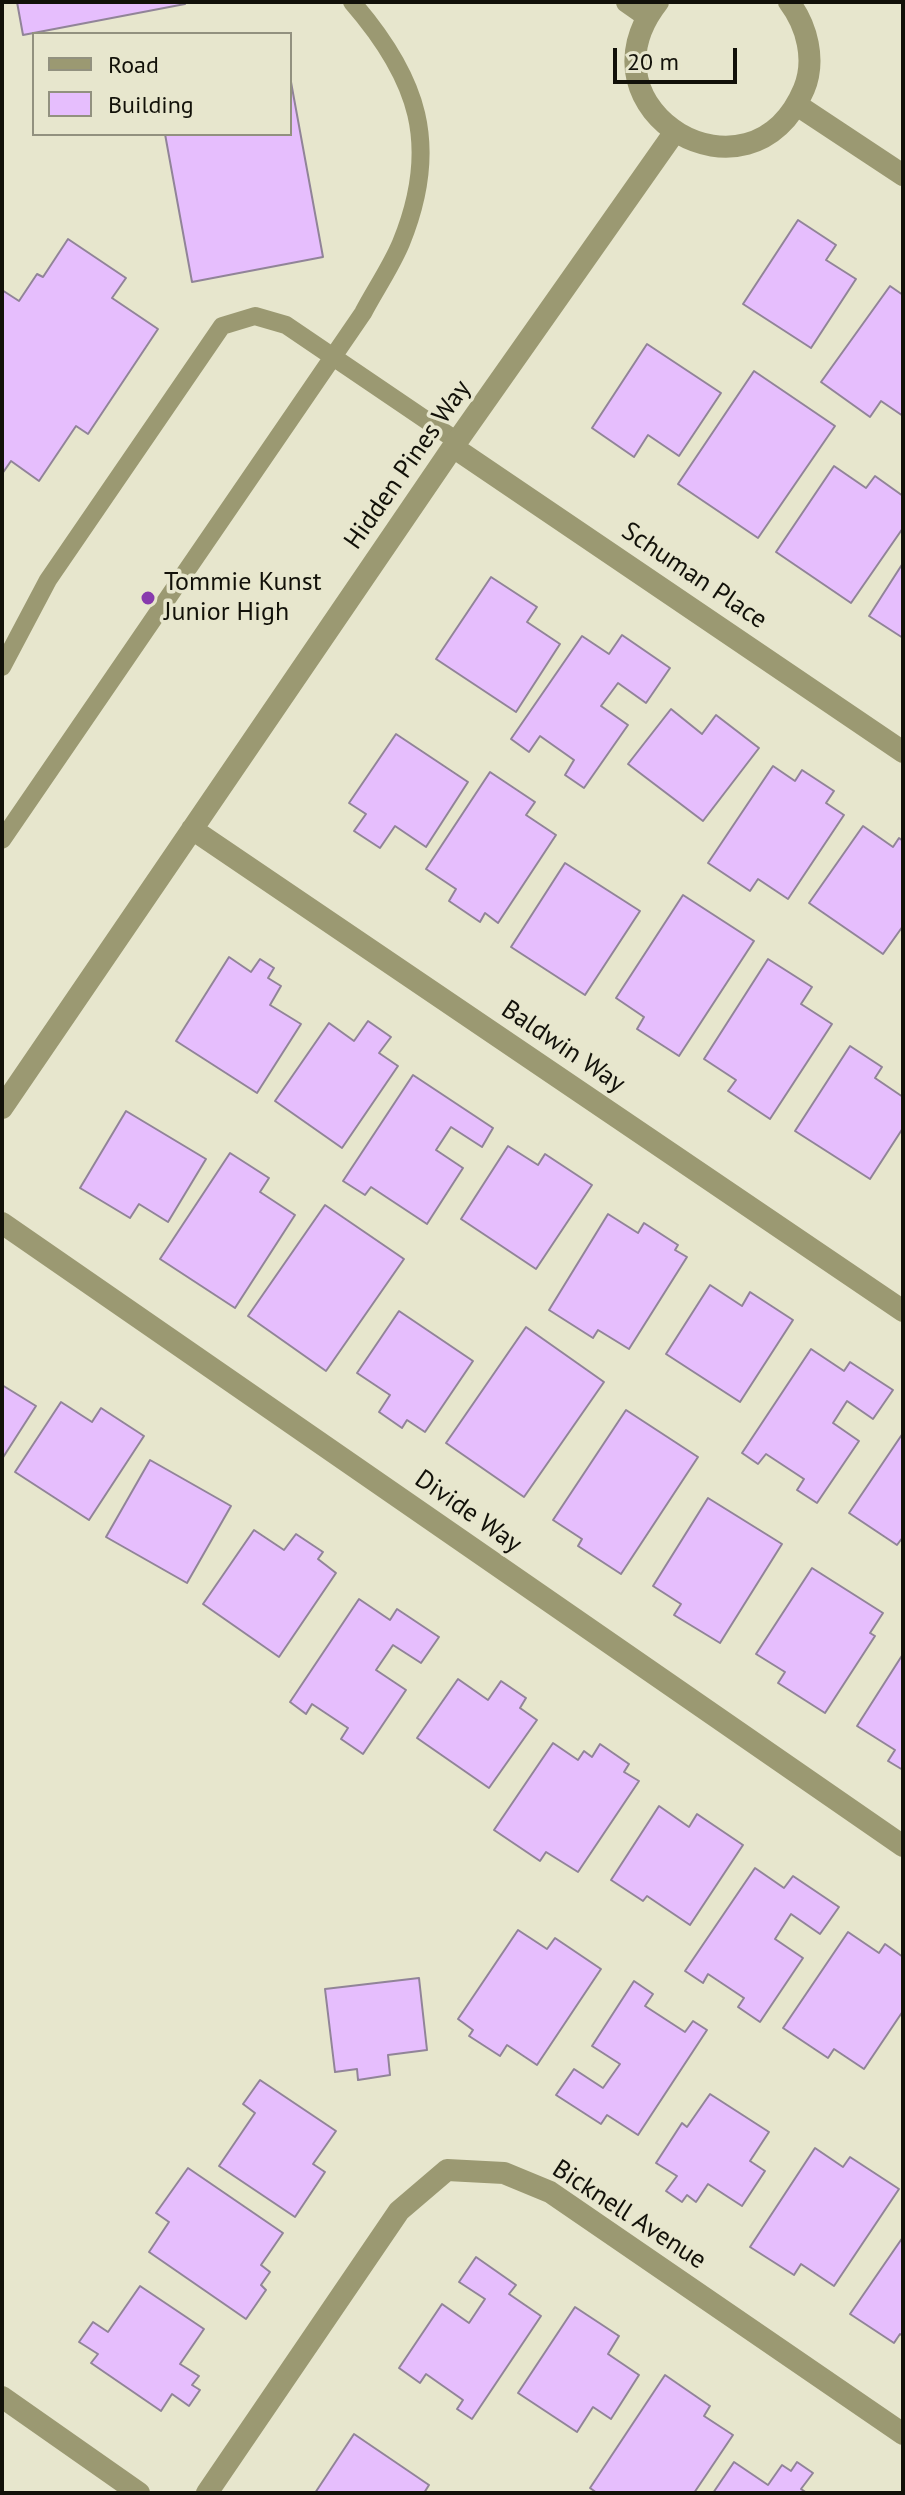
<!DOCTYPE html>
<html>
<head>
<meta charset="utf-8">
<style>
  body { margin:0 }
  #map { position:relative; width:905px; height:2495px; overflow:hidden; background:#e7e6cd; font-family:"PT Sans",sans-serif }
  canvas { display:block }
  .frame { position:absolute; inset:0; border:4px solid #121109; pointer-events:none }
  .legend { position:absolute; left:32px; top:32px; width:260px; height:104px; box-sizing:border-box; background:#e7e6cd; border:2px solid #92917f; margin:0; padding:10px 14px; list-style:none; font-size:24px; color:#121109 }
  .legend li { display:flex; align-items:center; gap:16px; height:40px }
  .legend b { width:40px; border:2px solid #92917f }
  .scale { position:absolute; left:613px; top:48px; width:124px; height:36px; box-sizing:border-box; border:4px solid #121109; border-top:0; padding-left:10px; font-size:24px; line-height:28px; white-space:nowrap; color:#121109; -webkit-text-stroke:6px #e7e6cd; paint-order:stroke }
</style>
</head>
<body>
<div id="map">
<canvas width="905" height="2495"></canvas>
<div class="frame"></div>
<ul class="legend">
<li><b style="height:10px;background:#9b9972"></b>Road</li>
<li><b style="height:22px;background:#e6befd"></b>Building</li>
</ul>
<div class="scale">20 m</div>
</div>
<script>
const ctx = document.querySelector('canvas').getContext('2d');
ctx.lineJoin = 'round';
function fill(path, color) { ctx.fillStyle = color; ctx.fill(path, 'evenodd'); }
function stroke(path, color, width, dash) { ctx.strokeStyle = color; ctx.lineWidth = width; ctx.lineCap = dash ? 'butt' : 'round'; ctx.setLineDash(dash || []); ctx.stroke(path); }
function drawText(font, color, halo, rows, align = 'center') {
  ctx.font = font + ' "PT Sans",sans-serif'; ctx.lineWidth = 7; ctx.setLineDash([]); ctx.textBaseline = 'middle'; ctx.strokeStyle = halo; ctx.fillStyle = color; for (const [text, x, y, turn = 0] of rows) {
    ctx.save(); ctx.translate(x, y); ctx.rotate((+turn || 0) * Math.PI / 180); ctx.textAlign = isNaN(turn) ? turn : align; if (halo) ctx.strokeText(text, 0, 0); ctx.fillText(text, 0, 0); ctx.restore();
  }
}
const building = new Path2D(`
  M17,2H185V4L23,35Z
  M291,82L323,257L192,282L165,134H290Z
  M798,220L836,245L826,260L856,279L811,348L743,304Z
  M68,239L126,278L112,298L158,329L88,434L76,426L39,481L11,461L2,474V290L19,301L37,274L43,277Z
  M890,286L903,295V416L881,401L870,417L821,382Z
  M647,344L721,393L679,456L648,435L634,457L592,428Z
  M754,371L835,426L758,538L678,484Z
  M834,466L866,488L875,476L903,496V528L851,603L776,552Z
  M903,563V638L869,616Z
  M491,577L537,607L527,622L560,644L516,712L436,659Z
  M622,635L670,668L646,703L618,683L601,706L628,725L584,788L565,775L574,760L540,736L529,752L511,739L582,636L609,654Z
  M671,709L702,734L716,715L759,748L703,821L628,764Z
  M396,734L468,782L426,847L395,826L380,848L354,831L366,814L349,803Z
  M773,766L795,781L802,770L834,791L826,803L844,815L788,899L758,879L750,891L708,863Z
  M490,772L535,802L526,815L556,835L498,923L485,913L480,922L449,901L456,889L426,869Z
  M863,826L893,847L899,838L903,841V926L883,954L809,903Z
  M565,863L640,911L585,995L511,947Z
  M683,895L754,941L679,1056L637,1029L644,1017L616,998Z
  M229,957L251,972L260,959L274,968L268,978L281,986L270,1005L301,1024L257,1093L176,1041Z
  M768,959L812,987L801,1004L832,1024L770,1119L728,1091L736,1080L704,1059Z
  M368,1021L391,1037L379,1053L398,1066L342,1148L275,1101L329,1023L354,1041Z
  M850,1046L882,1067L875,1078L903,1097V1128L870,1179L795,1131Z
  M413,1075L493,1128L482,1147L451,1127L436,1150L463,1168L427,1224L371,1187L365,1195L343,1181Z
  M126,1111L206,1159L168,1222L139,1204L130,1218L80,1188Z
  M508,1146L538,1165L545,1154L592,1185L536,1269L461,1219Z
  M230,1153L269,1178L260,1192L295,1215L235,1308L160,1259Z
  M325,1205L404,1259L326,1371L248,1316Z
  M608,1214L638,1233L644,1223L678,1245L675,1250L687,1257L629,1349L598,1330L593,1338L549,1310Z
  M710,1285L742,1306L750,1292L793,1320L740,1402L666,1354Z
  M399,1311L473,1361L425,1432L407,1420L402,1428L379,1412L390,1395L357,1373Z
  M526,1327L604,1382L524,1497L446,1443Z
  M811,1349L844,1371L850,1362L893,1390L873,1419L847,1401L833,1423L859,1441L817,1503L797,1490L804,1479L766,1454L758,1464L742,1453Z
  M2,1385L36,1406L2,1459Z
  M61,1402L92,1422L101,1408L144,1436L89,1520L15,1472Z
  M626,1410L698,1457L621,1574L578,1546L582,1539L553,1520Z
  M903,1433V1537L897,1545L849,1513Z
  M150,1460L231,1506L187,1583L106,1537Z
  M708,1498L782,1544L720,1643L674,1615L681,1604L653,1586Z
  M254,1530L284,1550L296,1534L323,1552L318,1559L336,1573L279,1657L203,1604Z
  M812,1568L883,1613L870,1633L875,1636L825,1713L778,1683L785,1672L756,1654Z
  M359,1599L390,1620L397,1609L439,1637L421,1663L393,1645L376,1670L406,1690L363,1754L341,1739L348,1728L312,1704L306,1714L290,1702Z
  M903,1654V1770L888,1761L895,1750L857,1726Z
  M458,1679L488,1700L501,1681L526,1698L520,1708L537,1720L489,1788L417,1738Z
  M553,1743L578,1760L584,1751L592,1757L600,1744L629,1764L624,1772L639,1781L578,1872L546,1852L540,1861L494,1830Z
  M659,1806L689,1827L697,1814L743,1845L690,1925L647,1896L643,1901L611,1880Z
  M755,1868L784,1888L793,1876L839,1907L820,1934L791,1914L775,1939L803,1958L760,2022L738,2007L744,1998L708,1974L703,1983L685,1971Z
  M518,1930L547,1949L555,1938L601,1969L537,2065L507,2045L500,2056L469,2036L473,2030L458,2019Z
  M848,1932L879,1953L885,1944L903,1957V2011L864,2069L834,2049L828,2058L783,2028Z
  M419,1978L427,2050L388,2055L390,2075L358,2080L357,2069L335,2072L325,1989Z
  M634,1981L653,1994L645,2006L685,2032L693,2021L707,2030L638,2135L607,2115L601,2124L556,2095L574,2069L603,2088L620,2064L592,2046Z
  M260,2080L336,2131L313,2164L325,2172L295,2217L219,2166L255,2113L243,2104Z
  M710,2094L769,2132L750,2161L765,2171L742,2206L708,2184L696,2202L687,2195L682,2202L666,2191L677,2176L656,2163L682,2123L687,2127Z
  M815,2148L843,2167L850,2157L899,2189L834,2286L801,2264L794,2275L750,2247Z
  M188,2168L283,2233L261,2265L270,2272L261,2285L266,2290L246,2319L149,2252L169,2222L156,2213Z
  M903,2237V2336L900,2334L894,2343L850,2314Z
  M476,2257L516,2285L509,2294L541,2316L472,2419L457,2409L463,2400L426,2374L420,2383L399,2368L442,2304L469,2323L485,2299L459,2282Z
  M140,2286L204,2329L180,2364L199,2376L192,2385L200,2390L189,2406L172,2394L161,2411L91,2363L98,2354L79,2342L93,2322L108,2332Z
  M575,2307L619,2336L608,2354L639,2375L611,2419L593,2407L577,2432L518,2393Z
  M665,2375L710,2406L704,2416L733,2435L694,2493H597L590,2488Z
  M354,2434L429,2485L424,2493H315Z
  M734,2462L768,2485L782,2465L791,2471L797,2462L813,2473L801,2489L807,2493H713Z`);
fill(building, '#e6befd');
stroke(building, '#918498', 2);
stroke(new Path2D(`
  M2,667L48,580L222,326L255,316L286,325L457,441
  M2,840L363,313C375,290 391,267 401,243C441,145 418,78 352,2`), '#9b9972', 18);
stroke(new Path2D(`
  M627,2L647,16
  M658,2C573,111 751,215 804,89C816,60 807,26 789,2
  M797,105L903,175
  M453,447L903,752
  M192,829L903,1311
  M2,1108L453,447L674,133
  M2,1223L903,1846
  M2,2397L139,2493
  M207,2493L399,2211L447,2170L504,2173L550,2192L903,2434`), '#9b9972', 22);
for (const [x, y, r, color] of [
  [148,598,8,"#883bad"]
]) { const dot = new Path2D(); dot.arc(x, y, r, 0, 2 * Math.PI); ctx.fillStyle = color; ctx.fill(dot); stroke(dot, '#e7e6cd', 3); }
drawText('26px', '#121109', '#e7e6cd', [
  ["Hidden Pines Way",408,465,-55],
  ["Schuman Place",694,576,34],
  ["Baldwin Way",563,1047,34],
  ["Divide Way",468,1512,35],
  ["Bicknell Avenue",629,2215,33]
]);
drawText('26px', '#121109', '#e7e6cd', [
  ["Tommie Kunst",164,583],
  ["Junior High",164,613]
], 'left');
</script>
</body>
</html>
